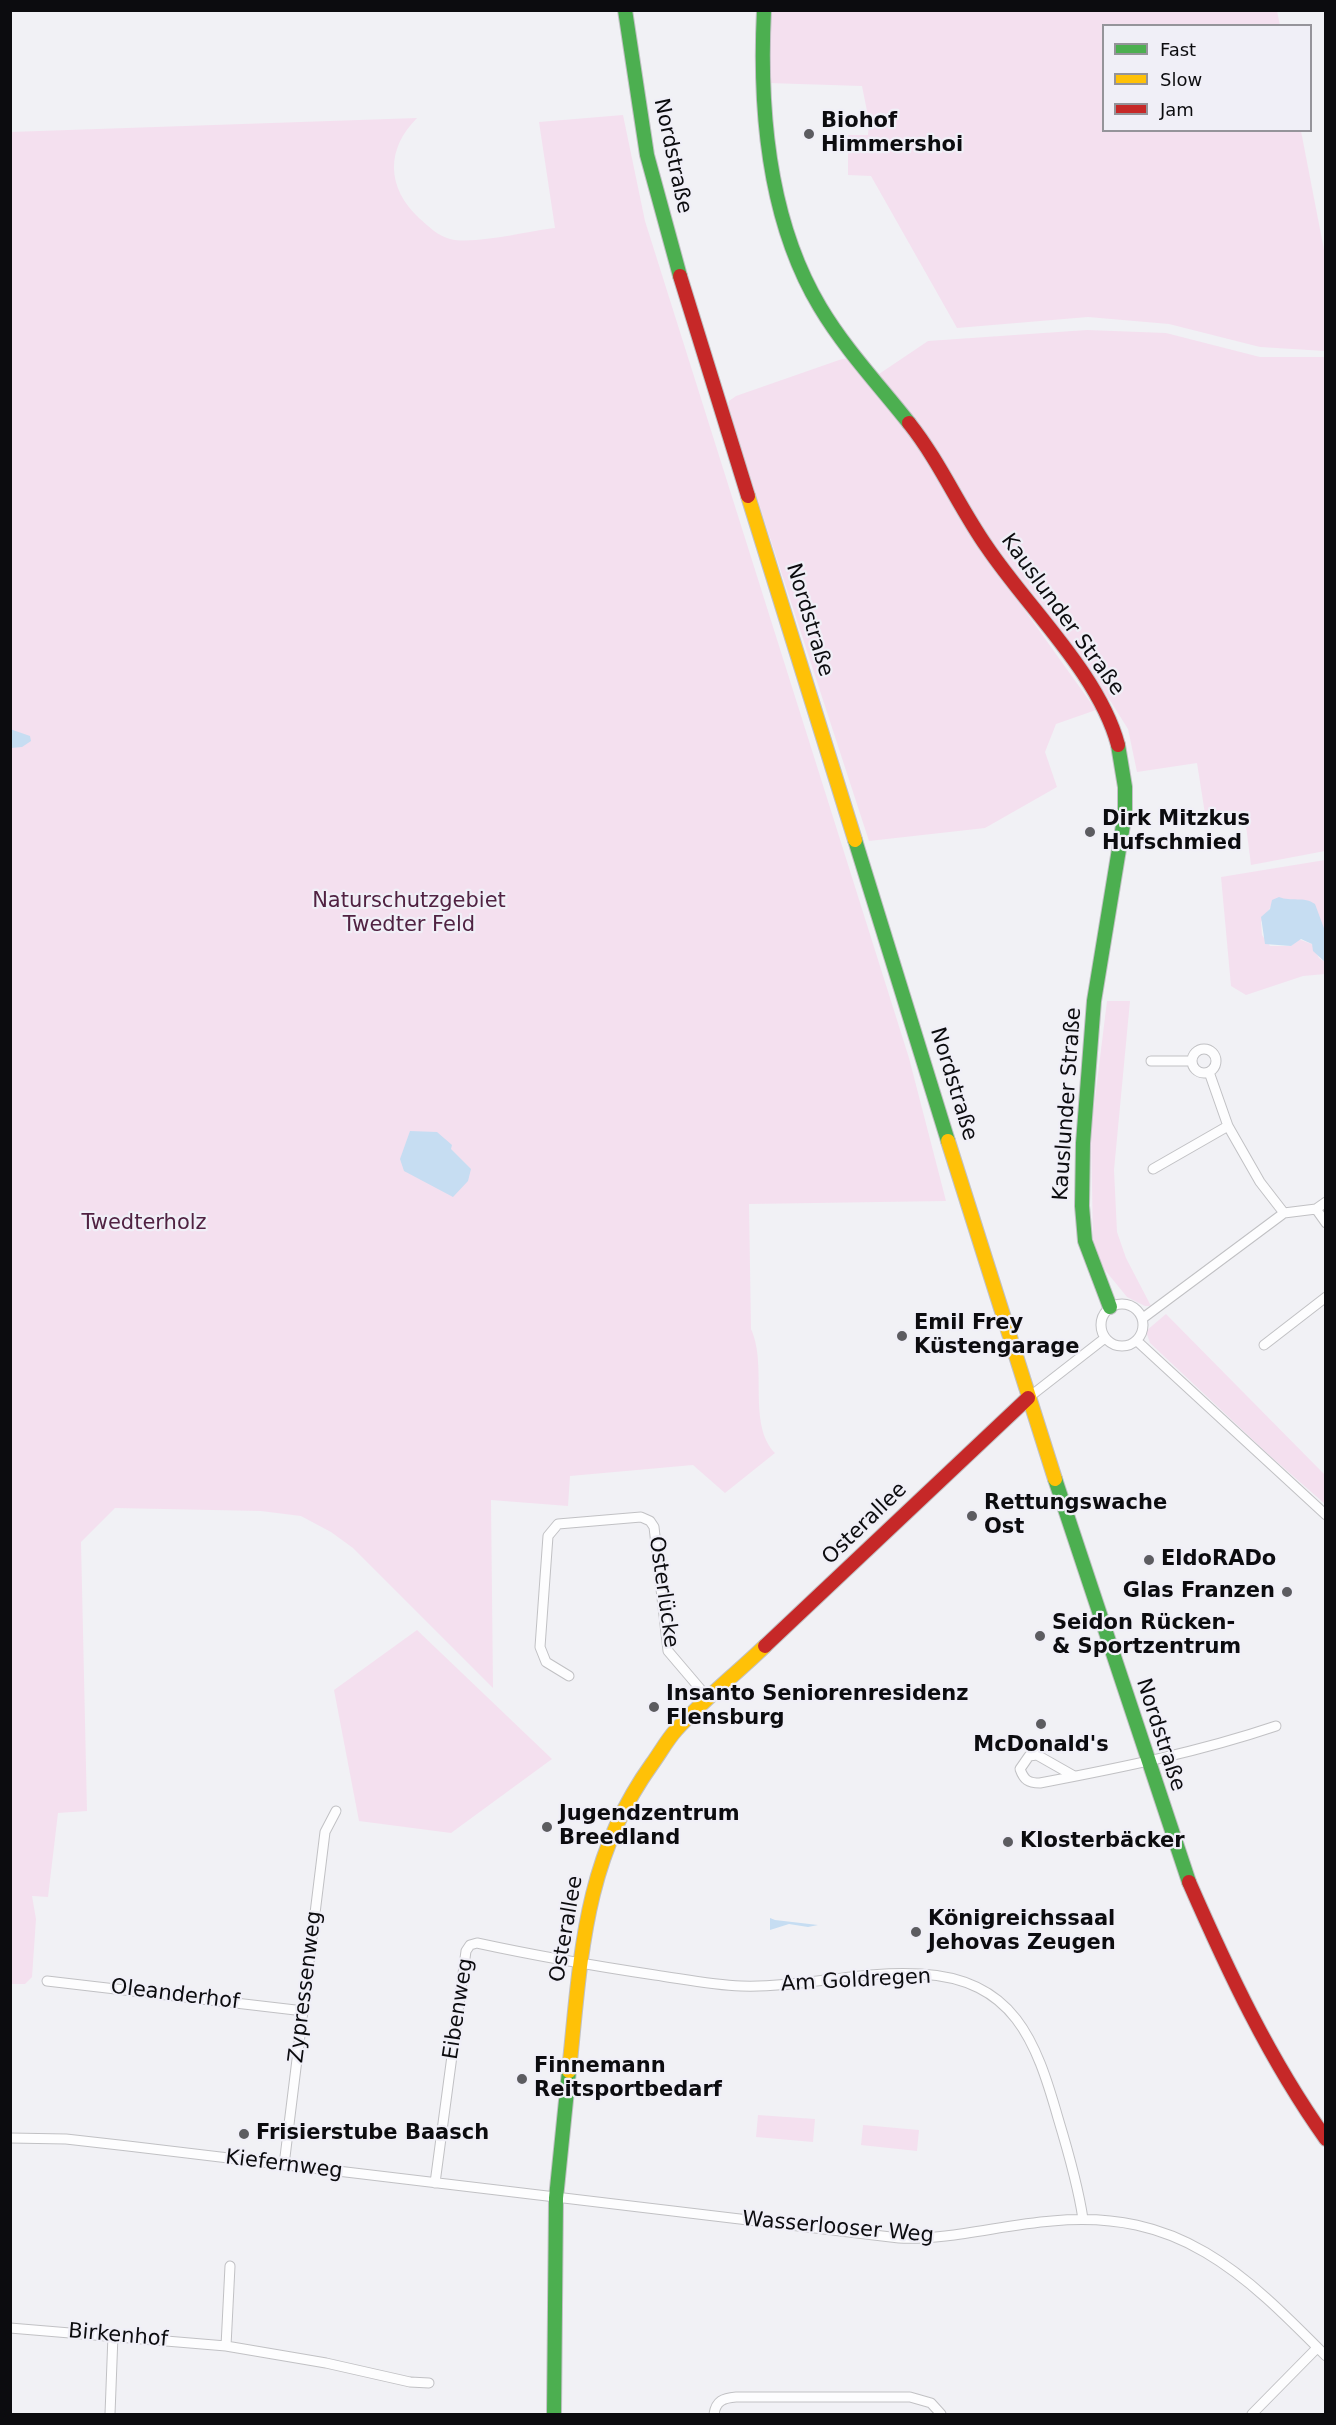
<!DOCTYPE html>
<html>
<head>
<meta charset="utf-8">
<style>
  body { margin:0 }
  #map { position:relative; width:1336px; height:2425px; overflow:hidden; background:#f1f1f5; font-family:"DejaVu Sans",sans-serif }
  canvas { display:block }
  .frame { position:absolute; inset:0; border:12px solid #0c0c0f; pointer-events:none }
  .legend { position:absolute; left:1102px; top:24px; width:210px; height:108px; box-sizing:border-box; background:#f0eff7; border:2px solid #95949a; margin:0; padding:8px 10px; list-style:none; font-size:18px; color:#0c0c0f }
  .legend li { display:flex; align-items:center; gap:12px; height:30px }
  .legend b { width:30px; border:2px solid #95949a }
</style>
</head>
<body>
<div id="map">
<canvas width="1336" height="2425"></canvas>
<div class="frame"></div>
<ul class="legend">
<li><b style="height:8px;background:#4caf50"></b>Fast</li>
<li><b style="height:8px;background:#ffc107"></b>Slow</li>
<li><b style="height:8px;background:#c62828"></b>Jam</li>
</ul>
</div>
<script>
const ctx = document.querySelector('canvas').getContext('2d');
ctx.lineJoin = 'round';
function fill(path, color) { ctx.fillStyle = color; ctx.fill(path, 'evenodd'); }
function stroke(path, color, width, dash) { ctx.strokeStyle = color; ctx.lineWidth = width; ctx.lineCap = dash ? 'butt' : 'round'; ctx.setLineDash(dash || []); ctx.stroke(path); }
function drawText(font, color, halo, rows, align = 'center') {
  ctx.font = font + ' "DejaVu Sans",sans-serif'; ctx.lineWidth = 4.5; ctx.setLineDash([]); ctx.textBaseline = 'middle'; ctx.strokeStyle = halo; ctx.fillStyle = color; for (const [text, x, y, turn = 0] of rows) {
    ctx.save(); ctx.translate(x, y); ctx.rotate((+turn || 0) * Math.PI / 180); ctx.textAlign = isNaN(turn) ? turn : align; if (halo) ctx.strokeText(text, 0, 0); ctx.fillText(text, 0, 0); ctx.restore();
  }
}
fill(new Path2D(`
  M771,11H1277L1280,25L1104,26V130L1301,131L1325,255V351L1260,347L1169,324L1088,317L957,328L871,176L848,175V135H868L869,121L862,86L768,83Z
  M623,115L645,221L909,1058L946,1201L749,1204L751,1329C768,1366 747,1424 775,1453L725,1493L693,1465L570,1476L568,1506L491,1500L493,1688L353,1548L331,1532L301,1516L261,1511L115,1508L81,1542L87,1811L58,1813L48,1897L32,1896L36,1919L32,1977L25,1984H10V132L417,118C386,149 386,187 419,218C428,226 438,236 450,239C474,245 528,231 555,228L539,122Z
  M1087,330L1166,333L1260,357H1325V851L1251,865L1245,818L1206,820L1197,763L1137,772L1128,729L1111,702L1019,581L981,526L932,443L879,374L928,341Z
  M852,358L922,449L1011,591L1096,710L1056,724L1045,752L1057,787L985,828L869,841L728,409L729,401L736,396L842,359Z
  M1325,860V937L1321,924L1289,901L1272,905L1261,922L1262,935L1270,946H1291L1298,939L1312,944L1319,958L1325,962V974L1303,976L1246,995L1231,986L1221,877Z
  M1107,1001H1130L1114,1170L1117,1232L1126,1258L1151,1306H1145L1127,1297L1100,1264L1093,1242L1091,1131Z
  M1166,1314L1325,1475V1504L1268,1454L1150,1343L1146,1331Z
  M417,1630L552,1759L451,1833L359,1821L334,1690Z
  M758,2115L815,2119L813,2142L756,2137Z
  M863,2125L919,2130L917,2151L861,2145Z`), '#f4e0ef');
fill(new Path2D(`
  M10,729L30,736L31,741L22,747L11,748Z
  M1279,897C1291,902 1304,896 1315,904L1325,931V962L1313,951L1312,944L1301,939L1291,946L1265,944L1261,917L1270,909L1272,900Z
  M410,1131L437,1132L452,1145L451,1149L471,1169L468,1181L453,1197L404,1171L400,1159Z
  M770,1918L775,1920L818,1925L808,1927L789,1924L770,1930Z`), '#c6ddf2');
const street = new Path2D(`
  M1192 1061a12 12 0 1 1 24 0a12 12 0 1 1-24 0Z
  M1151,1061H1192
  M1209,1072L1228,1126L1260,1182L1284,1213
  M1153,1169L1228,1126
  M1316,1209L1326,1223
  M1101 1325a21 21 0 1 1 42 0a21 21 0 1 1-42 0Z
  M1143,1318L1284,1213L1316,1209L1326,1202
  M1137,1341L1326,1515
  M1264,1345L1326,1297
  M1028,1398L1105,1338
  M569,1676L546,1662L540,1647L548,1536L558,1524L641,1517L650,1521L654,1527L668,1651L708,1698
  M1074,1776L1037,1755L1029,1756L1020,1769C1024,1780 1028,1783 1040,1783C1119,1768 1199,1752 1276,1726
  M47,1981L304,2011
  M10,2138L66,2139L128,2146L899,2238C951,2240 1000,2225 1052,2221C1179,2209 1243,2272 1326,2356
  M284,2165L325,1832L336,1811
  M435,2183L466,1951L470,1945L477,1943C537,1956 595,1966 655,1975C683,1979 712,1985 741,1986C801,1988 861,1970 921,1974C1014,1979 1036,2041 1058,2118C1068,2151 1078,2185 1083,2219
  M10,2328L226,2346L326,2363L410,2382L429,2383
  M226,2346L230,2266
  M110,2414L113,2335
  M714,2414C716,2401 723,2398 736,2397H910L931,2403L941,2414
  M1252,2414L1317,2348`);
const fast = new Path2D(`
  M625,10L647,155L680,276
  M764,10C759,109 768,220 820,307C845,349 879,385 909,423
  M855,840L948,1141
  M1110,1307L1085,1241L1082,1206L1083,1143L1094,1001L1125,813V787L1118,745
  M1055,1479L1189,1882
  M554,2414L556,2198L569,2071`);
const slow = new Path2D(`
  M748,496L855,840
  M948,1141L1055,1479
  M569,2071C581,1958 583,1860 652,1764C660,1753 667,1740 676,1730C703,1700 736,1674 765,1646`);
const jam = new Path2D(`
  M680,276L748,496
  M909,423C940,462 959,507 987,547C1028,608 1099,674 1118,745
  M765,1646L1028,1398
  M1189,1882C1228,1971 1269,2059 1326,2139`);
stroke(street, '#c1c1c4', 11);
stroke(fast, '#c1c1c4', 16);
stroke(slow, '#c1c1c4', 16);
stroke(jam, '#c1c1c4', 16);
stroke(street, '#fdfdfe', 9);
stroke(fast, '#4caf50', 14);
stroke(slow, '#ffc107', 14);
stroke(jam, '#c62828', 14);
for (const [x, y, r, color] of [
  [809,134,6,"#5c5c60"],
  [1090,832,6,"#5c5c60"],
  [902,1336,6,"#5c5c60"],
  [972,1516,6,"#5c5c60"],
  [1149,1560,6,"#5c5c60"],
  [1287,1592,6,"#5c5c60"],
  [1040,1636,6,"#5c5c60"],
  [654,1707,6,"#5c5c60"],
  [1041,1724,6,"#5c5c60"],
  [547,1827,6,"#5c5c60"],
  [1008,1842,6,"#5c5c60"],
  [916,1932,6,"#5c5c60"],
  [522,2079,6,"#5c5c60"],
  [244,2134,6,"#5c5c60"]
]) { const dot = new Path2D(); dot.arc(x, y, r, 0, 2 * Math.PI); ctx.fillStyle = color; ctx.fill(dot); stroke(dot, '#f0eff7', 2); }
drawText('bold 21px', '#0c0c0f', '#f0eff7', [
  ["Biohof",821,122],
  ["Himmershoi",821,146],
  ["Dirk Mitzkus",1102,820],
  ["Hufschmied",1102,844],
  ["Emil Frey",914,1324],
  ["Küstengarage",914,1348],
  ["Rettungswache",984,1504],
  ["Ost",984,1528],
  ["EldoRADo",1161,1560],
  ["Glas Franzen",1275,1592,"right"],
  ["Seidon Rücken-",1052,1624],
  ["& Sportzentrum",1052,1648],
  ["Insanto Seniorenresidenz",666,1695],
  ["Flensburg",666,1719],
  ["McDonald's",1041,1746,"center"],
  ["Jugendzentrum",559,1815],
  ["Breedland",559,1839],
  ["Klosterbäcker",1020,1842],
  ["Königreichssaal",928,1920],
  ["Jehovas Zeugen",928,1944],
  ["Finnemann",534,2067],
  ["Reitsportbedarf",534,2091],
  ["Frisierstube Baasch",256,2134]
], 'left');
drawText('21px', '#0c0c0f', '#f0eff7', [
  ["Nordstraße",672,156,78],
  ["Kauslunder Straße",1062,615,54],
  ["Nordstraße",809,620,73],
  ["Nordstraße",953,1084,73],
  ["Kauslunder Straße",1068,1104,-86],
  ["Osterallee",865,1524,-44],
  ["Osterlücke",663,1592,82],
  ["Nordstraße",1160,1735,72],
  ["Osterallee",567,1929,-80],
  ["Am Goldregen",856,1981,-3],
  ["Zypressenweg",306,1987,-83],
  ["Oleanderhof",175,1995,7],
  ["Eibenweg",459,2009,-81],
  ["Kiefernweg",284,2165,7],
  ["Wasserlooser Weg",838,2228,5],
  ["Birkenhof",118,2336,5]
]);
drawText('21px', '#502242', '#f0eff7', [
  ["Naturschutzgebiet",409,902],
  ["Twedter Feld",409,926],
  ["Twedterholz",144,1224]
]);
</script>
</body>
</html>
